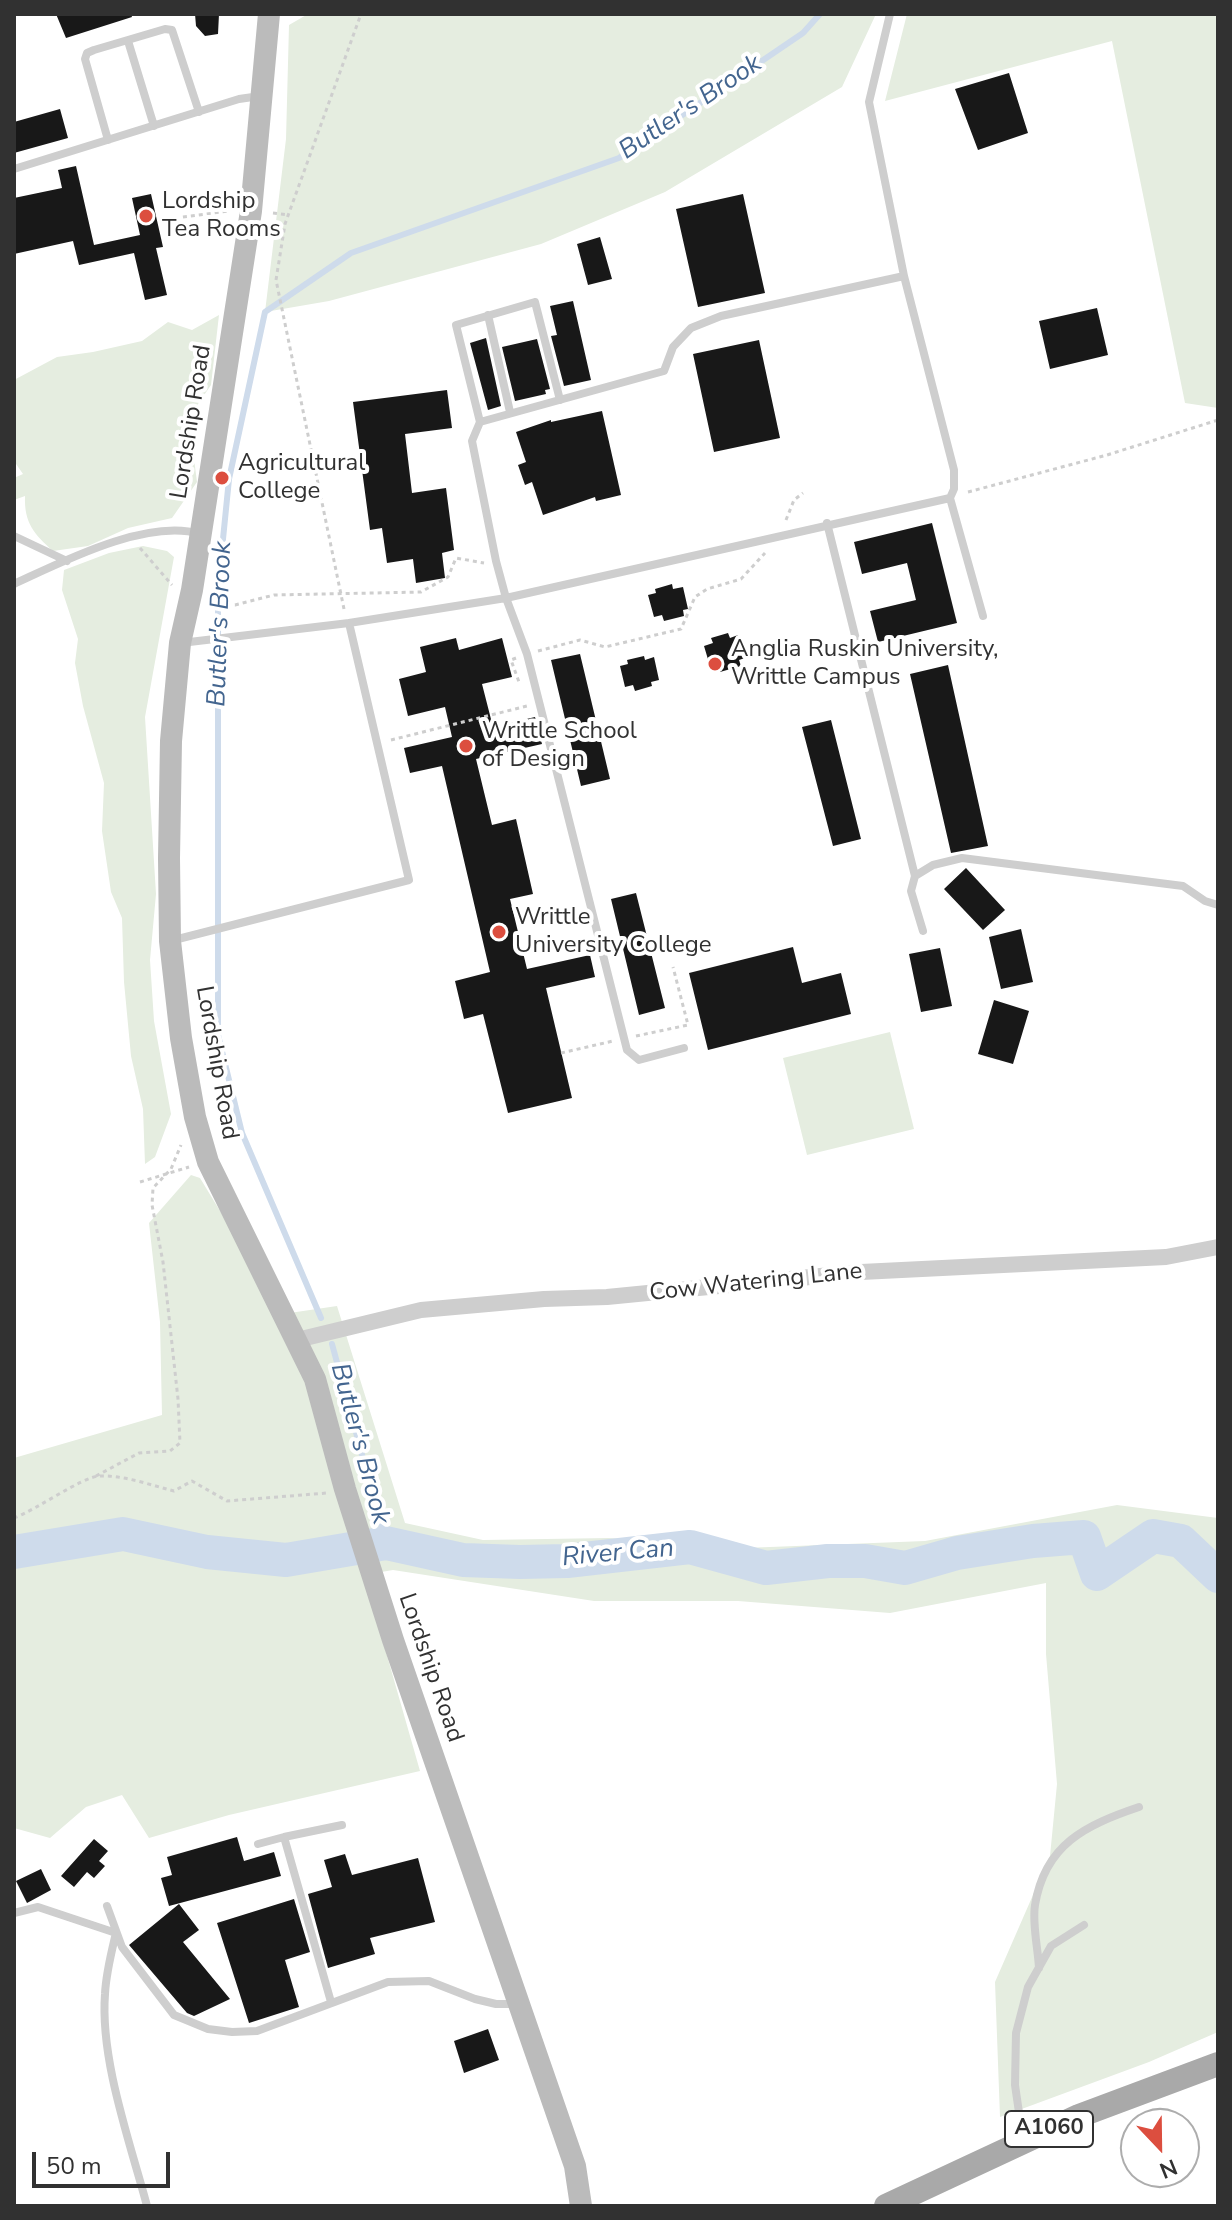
<!DOCTYPE html>
<html>
<head>
<meta charset="utf-8">
<style>
  body { margin:0 }
  #map { position:relative; width:1232px; height:2220px; overflow:hidden; background:#fff; font-family:"Nunito Sans",sans-serif }
  canvas { display:block }
  .frame { position:absolute; inset:0; border:16px solid #313131; pointer-events:none }
  .north { position:absolute; left:1120px; top:2108px; width:80px; height:80px; box-sizing:border-box; background:#fff; border:2px solid #adadad; border-radius:50%; rotate:158deg; font-size:22px; font-weight:700; line-height:32px; text-align:center; color:#313131 }
  .north::after { content:''; display:block; margin:auto; width:28px; height:36px; background:#dc4e3f; clip-path:polygon(50% 0,100% 100%,50% 72%,0 100%) }
  .scale { position:absolute; left:32px; top:2152px; width:138px; height:36px; box-sizing:border-box; border:4px solid #313131; border-top:0; padding-left:10px; font-size:24px; line-height:28px; white-space:nowrap; color:#313131; -webkit-text-stroke:6px #fff; paint-order:stroke }
</style>
</head>
<body>
<div id="map">
<canvas width="1232" height="2220"></canvas>
<div class="frame"></div>
<div class="north">N</div>
<div class="scale">50 m</div>
</div>
<script>
const ctx = document.querySelector('canvas').getContext('2d');
ctx.lineJoin = 'round';
function fill(path, color) { ctx.fillStyle = color; ctx.fill(path, 'evenodd'); }
function stroke(path, color, width, dash) { ctx.strokeStyle = color; ctx.lineWidth = width; ctx.lineCap = dash ? 'butt' : 'round'; ctx.setLineDash(dash || []); ctx.stroke(path); }
function drawText(font, color, halo, rows, align = 'center') {
  ctx.font = font + ' "Nunito Sans",sans-serif'; ctx.lineWidth = 8; ctx.setLineDash([]); ctx.textBaseline = 'middle'; ctx.strokeStyle = halo; ctx.fillStyle = color; for (const [text, x, y, turn = 0] of rows) {
    ctx.save(); ctx.translate(x, y); ctx.rotate((+turn || 0) * Math.PI / 180); ctx.textAlign = isNaN(turn) ? turn : align; if (halo) ctx.strokeText(text, 0, 0); ctx.fillText(text, 0, 0); ctx.restore();
  }
}
fill(new Path2D(`
  M308,14H876L842,87L665,192L541,244L329,301L265,312L286,139L289,25Z
  M907,14H1218V408L1185,403L1112,41L885,101Z
  M219,315L211,385L198,404L193,451L197,482L172,518L128,528L88,546L53,551C34,534 24,523 25,496L14,500V478L23,474L14,461V380L57,357L93,352L142,341L168,322L192,330Z
  M143,546L167,551L174,557L145,717L156,894L150,960L154,1021L171,1114L155,1157L145,1164L143,1109L131,1056L124,982L122,918L111,892L102,831L104,783L83,706L75,663L78,639L62,590L64,570L109,553Z
  M890,1032L914,1129L807,1155L783,1058Z
  M191,1175L200,1178L248,1257L276,1315L337,1306L405,1523L483,1540L609,1538L744,1548L925,1541L1117,1505L1218,1518V2032L1149,2062L1000,2117L995,1982L1050,1856L1057,1784L1046,1654V1583L890,1613L738,1601H594L393,1570L364,1575L420,1771L229,1815L149,1838L122,1795L86,1807L50,1838L14,1828V1458L162,1415L160,1322L149,1223Z`), '#e5ede0');
stroke(new Path2D(`
  M321,1318L242,1133L218,1035V589L229,479L265,312L351,253L619,158L803,33L820,14
  M332,1344L386,1543`), '#cedbeb', 6);
stroke(new Path2D(`
  M14,1552L123,1534L207,1552L286,1560L386,1543L463,1560L520,1562L567,1561L690,1547L766,1568L828,1561H865L905,1568L957,1553L1033,1541L1084,1537L1097,1574L1153,1536L1181,1541L1218,1576`), '#cedbeb', 34);
fill(new Path2D(`
  M56,14H131L132,17L66,38Z
  M195,14H219L218,34L205,36L196,26Z
  M1009,73L1028,133L978,150L955,89Z
  M60,109L68,138L14,153V122Z
  M76,166L94,245L140,235L132,198L151,194L163,247L156,248L167,295L145,300L134,253L79,265L73,241L14,254V198L62,188L58,170Z
  M743,194L765,293L698,307L676,209Z
  M600,237L612,279L588,285L577,244Z
  M573,301L591,380L564,386L551,336L557,335L550,306Z
  M1097,308L1108,355L1050,369L1039,321Z
  M486,338L501,406L488,410L470,343Z
  M537,339L550,389L545,390L546,394L515,401L502,347Z
  M759,340L780,438L714,452L693,354Z
  M447,390L452,428L405,434L412,493L446,488L454,550L442,553L445,578L416,583L413,559L387,563L382,528L370,530L353,402Z
  M602,411L621,495L596,501L595,497L543,515L532,482L525,485L518,465L526,462L516,432L551,420V422Z
  M932,523L957,623L878,642L870,611L916,600L907,563L862,574L854,542Z
  M672,584L673,589L683,587L688,609L683,610L684,616L664,621L662,615L654,617L648,595L656,593L655,589Z
  M728,633L730,638L738,635L745,658L739,660L741,666L720,672L717,664L710,666L704,646L713,643L711,638Z
  M456,638L459,650L502,638L512,677L482,684L493,727L535,717L542,744L476,759L492,825L516,819L533,894L510,899L527,969L590,955L595,977L546,988L572,1098L508,1113L483,1014L464,1019L455,981L490,972L442,766L410,773L404,748L452,737L445,707L408,716L399,679L426,672L420,647Z
  M580,654L610,779L581,786L551,660Z
  M644,656L645,660L654,657L659,680L651,682L652,686L635,691L633,685L625,687L620,666L628,664L627,660Z
  M948,665L988,846L951,853L910,674Z
  M831,720L861,839L833,846L802,727Z
  M966,868L1005,910L983,930L944,889Z
  M636,893L665,1008L639,1015L611,899Z
  M1021,929L1033,982L1001,989L989,937Z
  M793,947L802,983L841,973L851,1014L708,1050L689,973Z
  M940,948L952,1006L921,1012L909,954Z
  M994,1000L1029,1011L1013,1064L978,1054Z
  M237,1837L244,1861L274,1852L281,1876L169,1906L161,1878L172,1875L167,1857Z
  M94,1839L108,1851L99,1861L105,1866L94,1878L87,1872L74,1887L61,1876Z
  M345,1854L352,1875L418,1858L435,1922L370,1938L375,1954L328,1968L308,1894L332,1887L324,1860Z
  M41,1869L51,1890L27,1903L16,1881Z
  M294,1899L310,1952L285,1960L299,2007L249,2023L217,1923Z
  M179,1904L199,1930L183,1942L230,1999L194,2016L187,2013L129,1945Z
  M488,2029L499,2060L464,2073L454,2041Z`), '#181818');
stroke(new Path2D(`
  M273,213L289,215
  M175,218L229,211
  M968,492L1107,455L1218,420
  M786,520L794,500L803,493
  M140,548L172,585
  M211,603L235,605L274,595L421,592L448,577L456,558L484,563
  M344,609L276,280L285,224L361,14
  M538,651L580,640L605,647L681,629L695,597L707,589L741,579L765,553
  M516,658L511,660L519,682
  M391,740L527,706
  M636,1036L688,1025L673,967
  M561,1053L613,1041
  M140,1182L189,1167
  M96,1476L139,1453L170,1451L180,1443L178,1399L163,1262L152,1205L153,1188L171,1169L181,1145
  M14,1518C36,1510 82,1477 99,1476C124,1475 150,1485 174,1491L192,1481L227,1501L327,1493`), '#cecece', 3, [4, 4]);
stroke(new Path2D(`
  M890,14L869,102L904,276L954,470V489L950,498L983,616
  M128,41L154,126
  M108,140L85,59L87,53L94,50L165,29L172,30L199,112
  M14,169L239,99L260,96
  M488,315L510,412
  M560,400L535,302L456,325L480,422L472,441L496,561L506,598L527,654L627,1050L639,1060L684,1048
  M480,422L664,371L673,347L691,328L721,316L904,276
  M827,523L915,876
  M14,536L67,561
  M14,584C62,562 147,518 200,534
  M181,643L349,623L506,598L950,498
  M923,931L911,891L915,876L933,865L962,858L1183,886L1205,901L1218,905
  M174,940L409,880L349,623
  M258,1844L284,1837
  M107,1906L122,1947L174,2015L208,2029L232,2032L257,2031L388,1982L429,1981L475,1999L496,2004H516
  M14,1913L38,1907L116,1933C111,1954 106,1973 105,1994C100,2060 130,2142 147,2206
  M1039,1968C1038,1948 1032,1924 1035,1905C1045,1844 1086,1825 1139,1807
  M331,2002L284,1837L342,1825
  M1023,2140L1015,2085L1016,2033L1028,1987L1051,1946L1084,1925`), '#cecece', 8);
stroke(new Path2D(`
  M297,1340L421,1310L544,1299L607,1297L861,1272L1166,1257L1218,1247`), '#cecece', 16);
stroke(new Path2D(`
  M269,14L251,211L192,590L180,643L171,741L169,858L170,941L181,1038L195,1117L208,1162L315,1379L345,1489L393,1640L575,2166L581,2206`), '#bbb', 22);
stroke(new Path2D(`
  M886,2206L1079,2116L1218,2064`), '#a9a9a9', 24);
for (const [x, y, r, color] of [
  [146,216,8,"#dc4e3f"],
  [222,478,8,"#dc4e3f"],
  [715,664,8,"#dc4e3f"],
  [466,746,8,"#dc4e3f"],
  [499,932,8,"#dc4e3f"]
]) { const dot = new Path2D(); dot.arc(x, y, r, 0, 2 * Math.PI); ctx.fillStyle = color; ctx.fill(dot); stroke(dot, '#fff', 3); }
for (const [x, y, w] of [
  [1049,2129,88]
]) { const box = new Path2D(); box.roundRect(x - w / 2, y - 18, w, 36, 6); ctx.fillStyle = '#fff'; ctx.fill(box); stroke(box, '#313131', 2); }
drawText('bold 22px', '#313131', null, [
  ["A1060",1049,2129]
]);
drawText('24px', '#313131', '#fff', [
  ["Lordship",162,202],
  ["Tea Rooms",162,230],
  ["Agricultural",238,464],
  ["College",238,492],
  ["Anglia Ruskin University,",731,650],
  ["Writtle Campus",731,678],
  ["Writtle School",482,732],
  ["of Design",482,760],
  ["Writtle",515,918],
  ["University College",515,946]
], 'left');
drawText('24px', '#313131', '#fff', [
  ["Lordship Road",192,422,-81],
  ["Lordship Road",216,1063,80],
  ["Cow Watering Lane",756,1283,-6],
  ["Lordship Road",430,1668,71]
]);
drawText('italic 26px', '#43658f', '#fff', [
  ["Butler's Brook",691,108,-34],
  ["Butler's Brook",221,624,-88],
  ["Butler's Brook",359,1444,75],
  ["River Can",618,1554,-5]
]);
</script>
</body>
</html>
